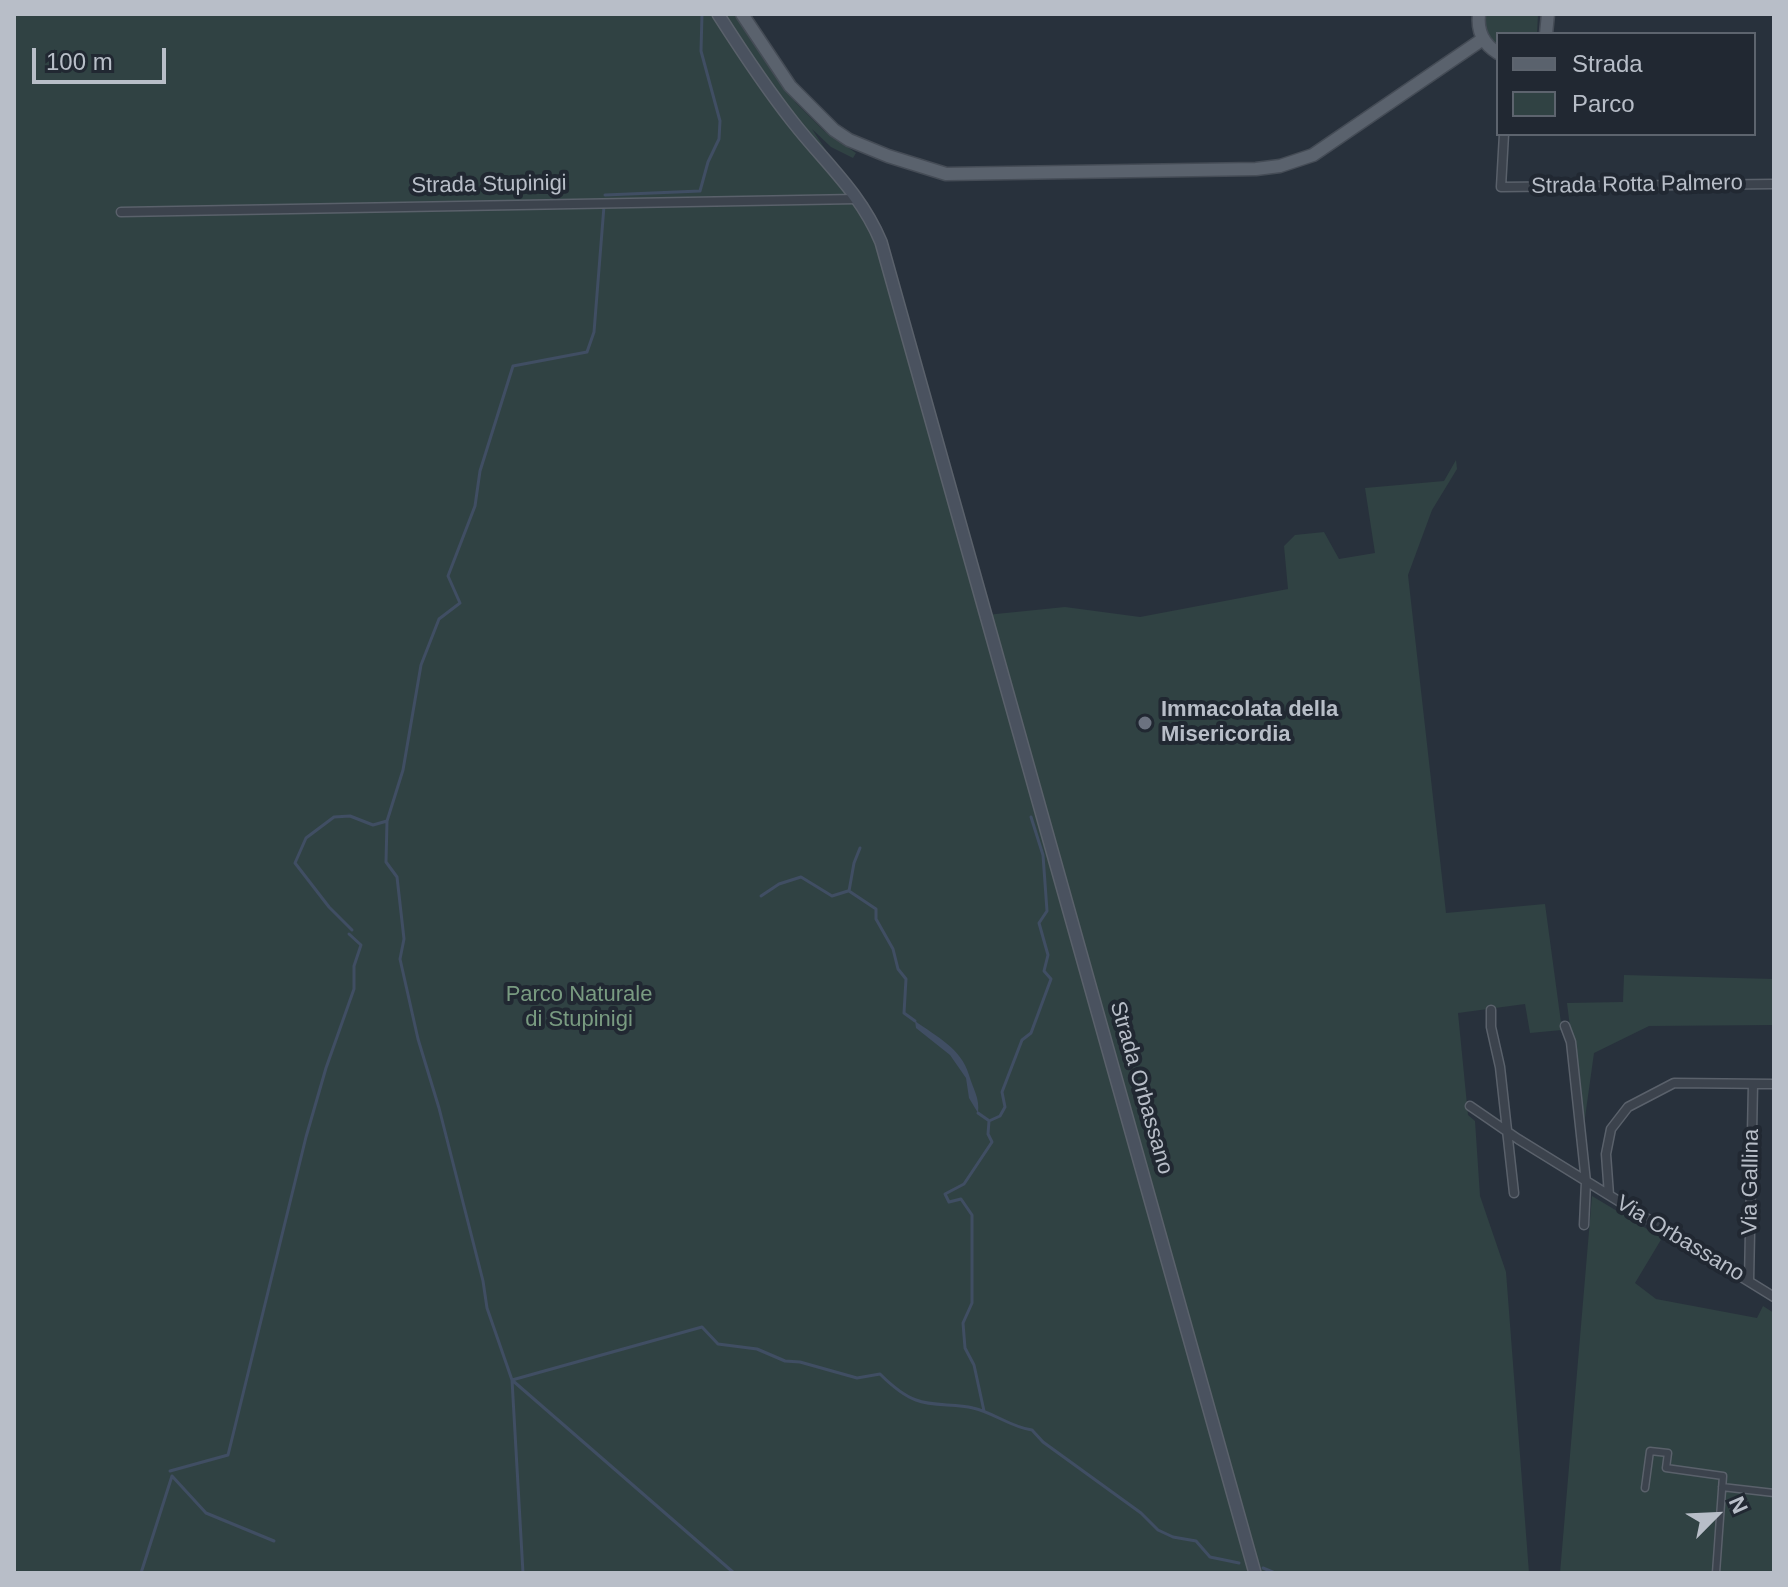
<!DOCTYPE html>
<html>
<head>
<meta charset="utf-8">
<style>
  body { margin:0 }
  #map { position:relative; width:1788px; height:1587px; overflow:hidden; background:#28313c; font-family:Helvetica,sans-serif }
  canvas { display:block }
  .frame { position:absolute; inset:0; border:16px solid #b8bec8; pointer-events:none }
  .legend { position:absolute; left:1496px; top:32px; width:260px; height:104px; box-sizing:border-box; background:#212832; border:2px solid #5d646e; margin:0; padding:10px 14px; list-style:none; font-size:24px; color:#b8bec8 }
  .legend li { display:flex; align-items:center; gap:16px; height:40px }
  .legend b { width:40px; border:2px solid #5d646e }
  .north { position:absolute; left:1676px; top:1475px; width:80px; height:80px; -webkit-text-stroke:6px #212832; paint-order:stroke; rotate:66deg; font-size:22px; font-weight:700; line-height:32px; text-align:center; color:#b8bec8 }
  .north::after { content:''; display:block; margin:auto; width:28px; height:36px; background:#b8bec8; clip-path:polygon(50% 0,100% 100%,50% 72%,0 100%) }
  .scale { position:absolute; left:32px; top:48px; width:134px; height:36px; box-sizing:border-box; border:4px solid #b8bec8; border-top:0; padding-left:10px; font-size:24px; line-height:28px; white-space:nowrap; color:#b8bec8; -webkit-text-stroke:6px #212832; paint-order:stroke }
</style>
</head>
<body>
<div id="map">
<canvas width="1788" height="1587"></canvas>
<div class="frame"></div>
<ul class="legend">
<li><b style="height:10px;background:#5a626d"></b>Strada</li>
<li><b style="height:22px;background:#304243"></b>Parco</li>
</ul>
<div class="north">N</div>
<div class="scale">100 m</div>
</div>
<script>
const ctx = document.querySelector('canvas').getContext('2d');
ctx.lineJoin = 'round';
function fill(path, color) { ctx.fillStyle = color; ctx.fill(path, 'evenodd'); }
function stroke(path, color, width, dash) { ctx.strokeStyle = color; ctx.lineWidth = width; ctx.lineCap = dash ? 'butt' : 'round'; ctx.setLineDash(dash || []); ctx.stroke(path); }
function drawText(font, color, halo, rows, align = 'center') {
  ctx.font = font + ' Helvetica,sans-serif'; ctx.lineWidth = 8; ctx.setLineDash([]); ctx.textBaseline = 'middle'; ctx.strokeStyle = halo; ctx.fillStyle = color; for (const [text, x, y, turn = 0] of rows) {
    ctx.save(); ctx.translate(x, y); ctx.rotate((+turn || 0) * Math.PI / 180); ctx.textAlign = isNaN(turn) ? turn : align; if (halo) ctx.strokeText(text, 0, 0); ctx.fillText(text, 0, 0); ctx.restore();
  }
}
fill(new Path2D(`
  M14,14H735L796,103L824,131L856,153L853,158L831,147L812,129L873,222L986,615L1065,607L1140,617L1288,589L1284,546L1295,535L1324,532L1339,559L1375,553L1365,488L1444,481L1456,460L1457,469L1432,510L1408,575L1446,913L1545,904L1562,1030L1530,1033L1525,1004L1458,1013L1468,1115L1475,1121L1480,1196L1506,1272L1529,1573H14Z
  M1485,14H1538L1537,34H1498V47C1486,37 1484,29 1485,14Z
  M1624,975L1774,979V1025L1649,1026L1594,1053L1583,1132L1567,1003L1623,1002Z
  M1592,1196L1662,1238L1635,1283L1656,1299L1757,1318L1763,1306L1774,1313V1573H1560Z`), '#304243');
fill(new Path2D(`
  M915,1021C937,1037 961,1048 969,1075C973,1089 980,1098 978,1113L969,1098L966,1078L950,1055L916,1028Z`), '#404e63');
stroke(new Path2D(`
  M605,195L700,191L708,162L719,139L720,121L701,51L702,14
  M860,848L854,863L849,891L876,909V919L893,949L898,969L906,979L904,1013L915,1021
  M761,896L779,884L801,877L832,896L848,891
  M352,930L329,907L295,863L306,838L334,817L350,816L373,825L387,821
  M978,1113L988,1120
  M512,1380L702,1327L718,1344L757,1349L785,1361L800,1362L857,1378L880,1374C890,1384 902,1395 916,1400C933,1407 955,1403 973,1408C995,1413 1010,1427 1032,1430L1043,1442L1141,1513L1158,1530L1173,1537L1196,1541L1210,1557L1239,1563
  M512,1380L734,1573
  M984,1411L974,1365L965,1348L963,1323L972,1303V1215L961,1199L949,1202L945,1194L964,1184L992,1142L988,1134L989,1121L1000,1116L1005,1107L1002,1092L1022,1040L1031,1033L1051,979L1044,971L1048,955L1039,923L1047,911L1043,855L1031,817
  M170,1471L228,1455L306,1137L326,1068L354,989V966L361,945L349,934
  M1263,1568L1275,1573
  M141,1573L172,1476L206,1513L274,1541
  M523,1573L512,1380L487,1308L483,1281L439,1108L418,1039L400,959L404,939L397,877L386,862L387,821L403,770L421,665L439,619L460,603L448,576L475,506L480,471L513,366L587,352L594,332L604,206`), '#404e63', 3);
const pedestrian = new Path2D(`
  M1722,1487L1774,1493
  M1645,1488L1650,1451L1668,1453L1666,1468L1723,1476L1716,1573`);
const minor = new Path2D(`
  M1504,134L1501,187L1774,184
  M121,212L857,199
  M1491,1010V1027L1500,1067L1514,1193
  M1565,1026L1571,1042L1586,1182L1584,1225
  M1470,1106L1518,1139L1774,1297
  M1609,1195L1606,1154L1611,1129L1628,1107L1674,1083L1774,1084
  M1749,1281L1753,1084`);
const secondary = new Path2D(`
  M718,14C741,50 766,88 793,122C825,163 860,192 881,242L1255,1573`);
const primary = new Path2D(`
  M742,14L790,86L834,130L849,140L888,156L946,174L1256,169L1280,166L1313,155L1483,39
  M1479,14C1477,31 1483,44 1498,53
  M1546,34L1548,14`);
stroke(pedestrian, '#5a616b', 9);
stroke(minor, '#5a616b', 11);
stroke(secondary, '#5a616b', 14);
stroke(primary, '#454c56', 15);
stroke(pedestrian, '#3c434d', 6);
stroke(minor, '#3c434d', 8);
stroke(secondary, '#4a525f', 11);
stroke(primary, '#5a626d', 12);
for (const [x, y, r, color] of [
  [1145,723,8,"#6b7280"]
]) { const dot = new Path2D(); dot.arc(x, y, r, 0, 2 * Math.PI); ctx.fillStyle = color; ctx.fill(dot); stroke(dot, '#212832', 3); }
drawText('22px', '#b8bec8', '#212832', [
  ["Strada Stupinigi",489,185,-1],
  ["Strada Rotta Palmero",1637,185,-1],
  ["Strada Orbassano",1141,1088,74],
  ["Via Gallina",1751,1182,-89],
  ["Via Orbassano",1680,1239,31]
]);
drawText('bold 22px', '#b8bec8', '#212832', [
  ["Immacolata della",1161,710],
  ["Misericordia",1161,735]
], 'left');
drawText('22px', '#799b81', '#212832', [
  ["Parco Naturale",579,995],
  ["di Stupinigi",579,1020]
]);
</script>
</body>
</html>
